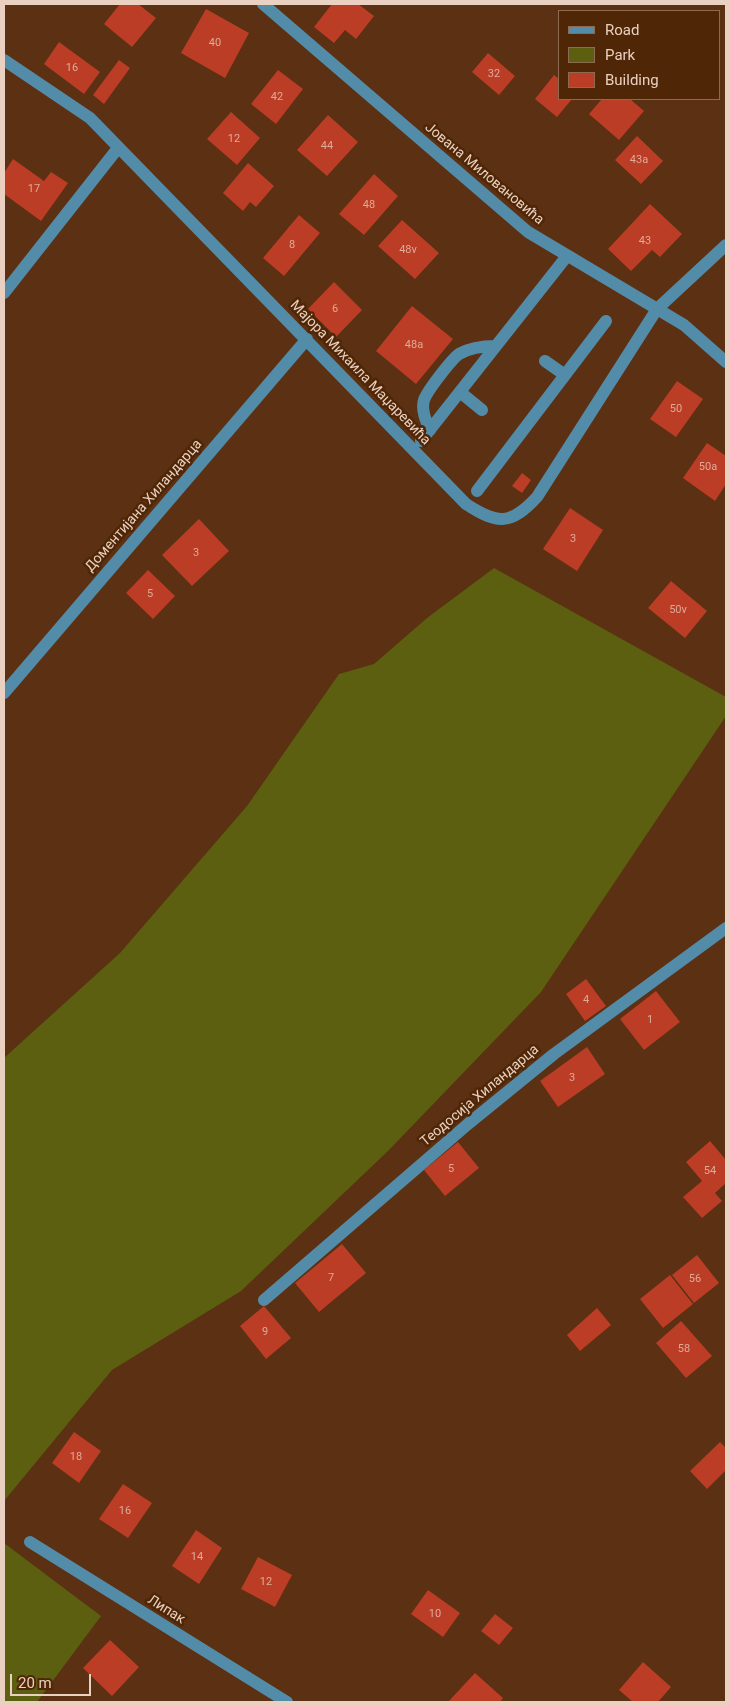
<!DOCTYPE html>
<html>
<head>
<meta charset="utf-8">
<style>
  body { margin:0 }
  #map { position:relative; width:730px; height:1706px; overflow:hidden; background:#5b3013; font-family:Roboto,sans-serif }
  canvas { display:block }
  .frame { position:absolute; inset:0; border:5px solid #ead0c0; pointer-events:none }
  .legend { position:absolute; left:558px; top:10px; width:162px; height:90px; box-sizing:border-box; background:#4f2606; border:1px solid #8d6a50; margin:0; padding:6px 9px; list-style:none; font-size:15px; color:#ead0c0 }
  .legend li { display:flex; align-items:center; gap:10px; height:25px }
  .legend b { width:25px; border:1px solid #8d6a50 }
  .scale { position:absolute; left:10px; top:1674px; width:81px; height:22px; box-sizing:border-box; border:2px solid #ead0c0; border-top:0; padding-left:6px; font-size:15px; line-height:18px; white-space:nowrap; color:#ead0c0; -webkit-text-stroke:4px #4f2606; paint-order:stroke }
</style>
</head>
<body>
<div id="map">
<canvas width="730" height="1706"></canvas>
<div class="frame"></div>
<ul class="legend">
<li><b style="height:6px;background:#538ca9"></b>Road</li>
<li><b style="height:14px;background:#5b5f0f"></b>Park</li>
<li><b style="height:14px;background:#bb3d25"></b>Building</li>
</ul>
<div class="scale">20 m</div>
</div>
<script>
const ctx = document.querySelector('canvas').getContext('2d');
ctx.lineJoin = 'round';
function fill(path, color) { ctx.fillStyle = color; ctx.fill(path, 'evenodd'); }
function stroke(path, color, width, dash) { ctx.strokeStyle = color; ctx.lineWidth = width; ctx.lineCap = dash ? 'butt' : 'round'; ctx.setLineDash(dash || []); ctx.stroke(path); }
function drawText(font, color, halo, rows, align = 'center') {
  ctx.font = font + ' Roboto,sans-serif'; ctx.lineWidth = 5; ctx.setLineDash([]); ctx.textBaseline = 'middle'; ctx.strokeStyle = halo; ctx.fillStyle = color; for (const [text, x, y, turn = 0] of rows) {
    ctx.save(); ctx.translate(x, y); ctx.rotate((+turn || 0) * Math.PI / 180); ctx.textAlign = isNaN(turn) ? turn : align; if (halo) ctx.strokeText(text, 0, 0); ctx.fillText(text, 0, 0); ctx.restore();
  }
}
fill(new Path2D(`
  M494,568L726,697V716L541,992L388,1151L241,1291L112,1370L4,1501V1058L120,953L247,806L339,674L374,664L427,618Z
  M4,1543L101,1616L37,1702H4Z`), '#5b5f0f');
fill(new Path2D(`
  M120,4H138L156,18L132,47L104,24Z
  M332,4H358L374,16L356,39L345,30L334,43L314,27Z
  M206,9L249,33L225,78L181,53Z
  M59,42L100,72L84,94L44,64Z
  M488,53L515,76L499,95L472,72Z
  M119,60L130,68L104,104L93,95Z
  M278,70L303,89L276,124L251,104Z
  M554,75L559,79V99H572L557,117L535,99Z
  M602,99H630L644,111L619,140L589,114Z
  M231,112L260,138L237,165L207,139Z
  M328,115L358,142L327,176L297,150Z
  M637,136L663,161L641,184L615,160Z
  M13,159L44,181L51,172L68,183L41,221L4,194V173Z
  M248,163L274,186L256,207L250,202L243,211L223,193Z
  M374,174L398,196L364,235L339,214Z
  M650,204L682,234L660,257L652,250L631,271L608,249Z
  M299,215L320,233L284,276L263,258Z
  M402,220L439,253L415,279L378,246Z
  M334,282L362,310L336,337L308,309Z
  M412,306L453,339L416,384L376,351Z
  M677,381L703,399L676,437L650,419Z
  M707,443L726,456V484L715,501L683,478Z
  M522,473L531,480L522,493L512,486Z
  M570,508L603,530L577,571L543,549Z
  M199,519L229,551L192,586L162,555Z
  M148,570L175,596L153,619L126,593Z
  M671,581L707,611L685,638L648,608Z
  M586,979L606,1006L585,1021L566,994Z
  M656,991L680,1022L644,1050L620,1019Z
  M587,1047L605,1074L558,1107L540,1081Z
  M710,1141L726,1160V1183L715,1193L722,1201L702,1218L683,1197L702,1181L686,1162Z
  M458,1142L479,1168L445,1196L424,1170Z
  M342,1244L366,1273L319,1312L295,1283Z
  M697,1255L719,1283L694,1303L672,1275Z
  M670,1275L693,1304L663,1328L640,1299Z
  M264,1306L291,1338L266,1359L240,1326Z
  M597,1308L611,1325L580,1351L567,1335Z
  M681,1321L712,1356L686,1378L656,1343Z
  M74,1432L101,1451L79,1483L52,1463Z
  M720,1442L726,1448V1470L707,1489L690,1471Z
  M123,1484L152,1503L128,1538L99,1519Z
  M196,1530L222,1548L199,1584L172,1566Z
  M258,1557L292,1575L275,1607L241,1589Z
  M428,1590L460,1613L443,1637L411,1614Z
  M495,1614L513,1628L499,1645L481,1631Z
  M110,1640L139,1667L112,1696L83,1668Z
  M643,1662L671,1687L658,1702H633L619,1690Z
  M475,1673L503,1698L500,1702H448Z`), '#bb3d25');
stroke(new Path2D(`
  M263,4L528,232L684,325L726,362
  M4,60L90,118L466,504C498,525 511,525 537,497L657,309L726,245
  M4,293L118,148
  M545,361L565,375
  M460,392L482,410
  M430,430C426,421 421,410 424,400C427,391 451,360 459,354C471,347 483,346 496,346
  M421,441L567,256
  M477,491L606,321
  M4,693L307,339
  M264,1300L468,1124L554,1054L726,928
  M30,1542L287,1702`), '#538ca9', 12);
drawText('11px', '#deab99', null, [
  ["40",215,43],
  ["16",72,68],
  ["32",494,74],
  ["42",277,97],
  ["12",234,139],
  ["44",327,146],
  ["43a",639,160],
  ["17",34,189],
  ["48",369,205],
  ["43",645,241],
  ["8",292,245],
  ["48v",408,250],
  ["6",335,309],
  ["48a",414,345],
  ["50",676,409],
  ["50a",708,467],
  ["3",573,539],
  ["3",196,553],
  ["5",150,594],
  ["50v",678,610],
  ["4",586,1000],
  ["1",650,1020],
  ["3",572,1078],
  ["5",451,1169],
  ["54",710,1171],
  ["7",331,1278],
  ["56",695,1279],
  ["9",265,1332],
  ["58",684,1349],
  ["18",76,1457],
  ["16",125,1511],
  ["14",197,1557],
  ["12",266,1582],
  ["10",435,1614]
]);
drawText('14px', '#ead0c0', '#4f2606', [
  ["Јована Миловановића",484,174,40],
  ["Мајора Михаила Маџаревића",360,373,46],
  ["Доментијана Хиландарца",144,506,-49],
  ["Теодосија Хиландарца",480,1096,-40],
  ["Липак",166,1610,32]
]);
</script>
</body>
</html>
